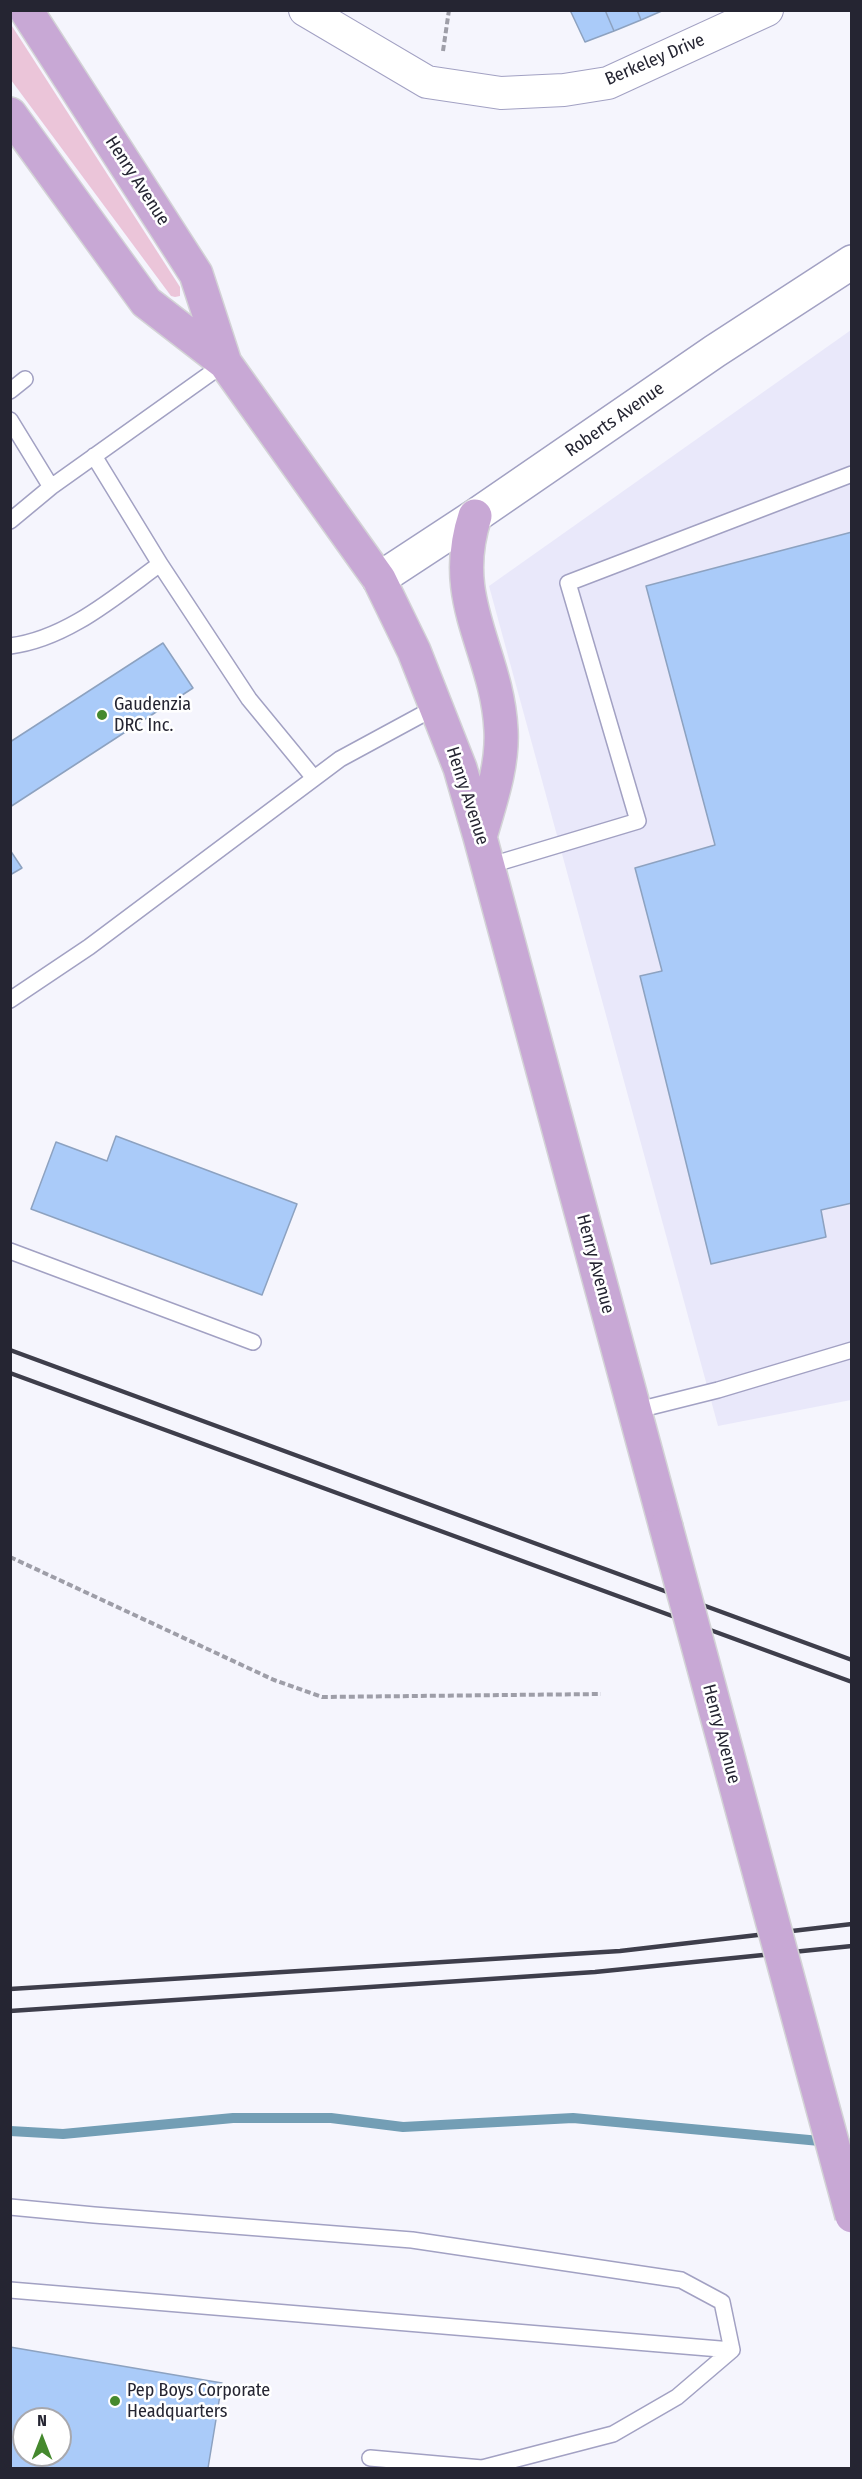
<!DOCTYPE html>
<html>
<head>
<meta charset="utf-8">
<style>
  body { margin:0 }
  #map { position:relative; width:862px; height:2479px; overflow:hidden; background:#f5f5fd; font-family:"Fira Sans Condensed",sans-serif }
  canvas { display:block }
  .frame { position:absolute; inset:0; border:12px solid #252532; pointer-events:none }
  .north { position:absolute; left:12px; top:2407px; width:60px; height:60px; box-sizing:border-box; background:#fff; border:2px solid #a8a8ad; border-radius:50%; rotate:0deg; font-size:16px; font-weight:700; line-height:24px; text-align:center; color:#252532 }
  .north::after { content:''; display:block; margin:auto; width:21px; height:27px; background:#45892e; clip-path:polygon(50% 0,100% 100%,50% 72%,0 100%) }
</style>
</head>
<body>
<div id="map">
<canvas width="862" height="2479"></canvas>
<div class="frame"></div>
<div class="north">N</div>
</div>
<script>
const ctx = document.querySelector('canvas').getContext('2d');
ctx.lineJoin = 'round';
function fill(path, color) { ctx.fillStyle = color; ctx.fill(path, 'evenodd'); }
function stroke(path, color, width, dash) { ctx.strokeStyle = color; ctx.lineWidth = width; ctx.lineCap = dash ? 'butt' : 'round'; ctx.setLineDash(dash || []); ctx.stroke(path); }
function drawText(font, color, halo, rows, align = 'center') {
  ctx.font = font + ' "Fira Sans Condensed",sans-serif'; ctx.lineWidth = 5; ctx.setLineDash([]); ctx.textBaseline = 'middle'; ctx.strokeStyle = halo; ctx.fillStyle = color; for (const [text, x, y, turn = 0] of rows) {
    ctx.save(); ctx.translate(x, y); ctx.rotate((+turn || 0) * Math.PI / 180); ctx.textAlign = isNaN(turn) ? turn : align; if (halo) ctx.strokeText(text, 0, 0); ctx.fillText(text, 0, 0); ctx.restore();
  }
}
fill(new Path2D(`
  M851,330V1400L718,1426L489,586Z`), '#e9e8fa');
fill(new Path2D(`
  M10,23L180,287V296L175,297L171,296L11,80Z`), '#ebc5d9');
stroke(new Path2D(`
  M10,2131L63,2134L233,2118H331L403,2127L573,2118L852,2144`), '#739eb5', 10);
const building = new Path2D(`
  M570,10H605L614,31L585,42Z
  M605,10H637L641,20L614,31Z
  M637,10H664L641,20Z
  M852,532V1203L821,1210L826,1237L711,1264L640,976L662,971L635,868L715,845L646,586Z
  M163,643L193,688L10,807V742Z
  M10,850L22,868L10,875Z
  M116,1136L297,1204L262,1295L31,1209L56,1142L107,1161Z
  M10,2347L222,2383L208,2468H10ZM24,2419H60V2455H24Z`);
fill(building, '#aacbf9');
stroke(building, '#8da2c0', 1.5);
const service = new Path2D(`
  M10,391L25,379
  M10,420L51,487
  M10,521L51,487L225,363
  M160,564L249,699L314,778
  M10,646C67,639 116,596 160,564L94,456
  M488,866L638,821L568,583L852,474
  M10,1000L89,947L340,759L436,707
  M10,1251L253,1342
  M634,1411L718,1390L852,1350
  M10,2207L94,2215L412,2240L681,2280L722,2302L732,2350L677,2397L613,2434L482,2468
  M10,2290L732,2350
  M370,2458L482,2468`);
const minor = new Path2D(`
  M305,10L427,82L501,93L564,90L608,83L767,10`);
const secondary = new Path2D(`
  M379,579L475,516L715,351L852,262`);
const primary = new Path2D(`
  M26,10L196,274L225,363
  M10,114L146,302L225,363L379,579L414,651L436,707L460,768L480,837L666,1527
  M475,516C447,601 497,650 501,730C503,766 490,802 480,837`);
stroke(service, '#a2a1c3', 18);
stroke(minor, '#a2a1c3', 34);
stroke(secondary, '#a2a1c3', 36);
stroke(primary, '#d3d3d6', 36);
stroke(new Path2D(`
  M443,51L449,10
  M10,1557L274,1680L322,1697L601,1694`), '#9e9ea8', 4, [6, 3]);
stroke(service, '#fff', 15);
stroke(minor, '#fff', 32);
stroke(secondary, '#fff', 33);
stroke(primary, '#c8a8d5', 33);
stroke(new Path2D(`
  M10,1350L852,1660
  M10,1373L852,1682
  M10,1989L620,1951L852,1924
  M10,2011L595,1972L852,1946`), '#3e3e4b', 4.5);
const primaryBridge = new Path2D(`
  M666,1527L852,2216`);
stroke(primaryBridge, '#d3d3d6', 36, []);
stroke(primaryBridge, '#c8a8d5', 33);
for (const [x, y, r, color] of [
  [102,715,6,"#45892e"],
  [115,2401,6,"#45892e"]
]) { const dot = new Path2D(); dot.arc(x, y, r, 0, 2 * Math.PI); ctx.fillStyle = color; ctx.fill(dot); stroke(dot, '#fff', 2); }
drawText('18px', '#252532', '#fff', [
  ["Berkeley Drive",655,60,-23],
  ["Henry Avenue",137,181,57],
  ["Roberts Avenue",615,420,-35],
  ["Henry Avenue",467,796,72],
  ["Henry Avenue",595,1264,75],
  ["Henry Avenue",721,1734,75]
]);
drawText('18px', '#252532', '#fff', [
  ["Gaudenzia",114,705],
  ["DRC Inc.",114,726],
  ["Pep Boys Corporate",127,2391],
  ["Headquarters",127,2412]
], 'left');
</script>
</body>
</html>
